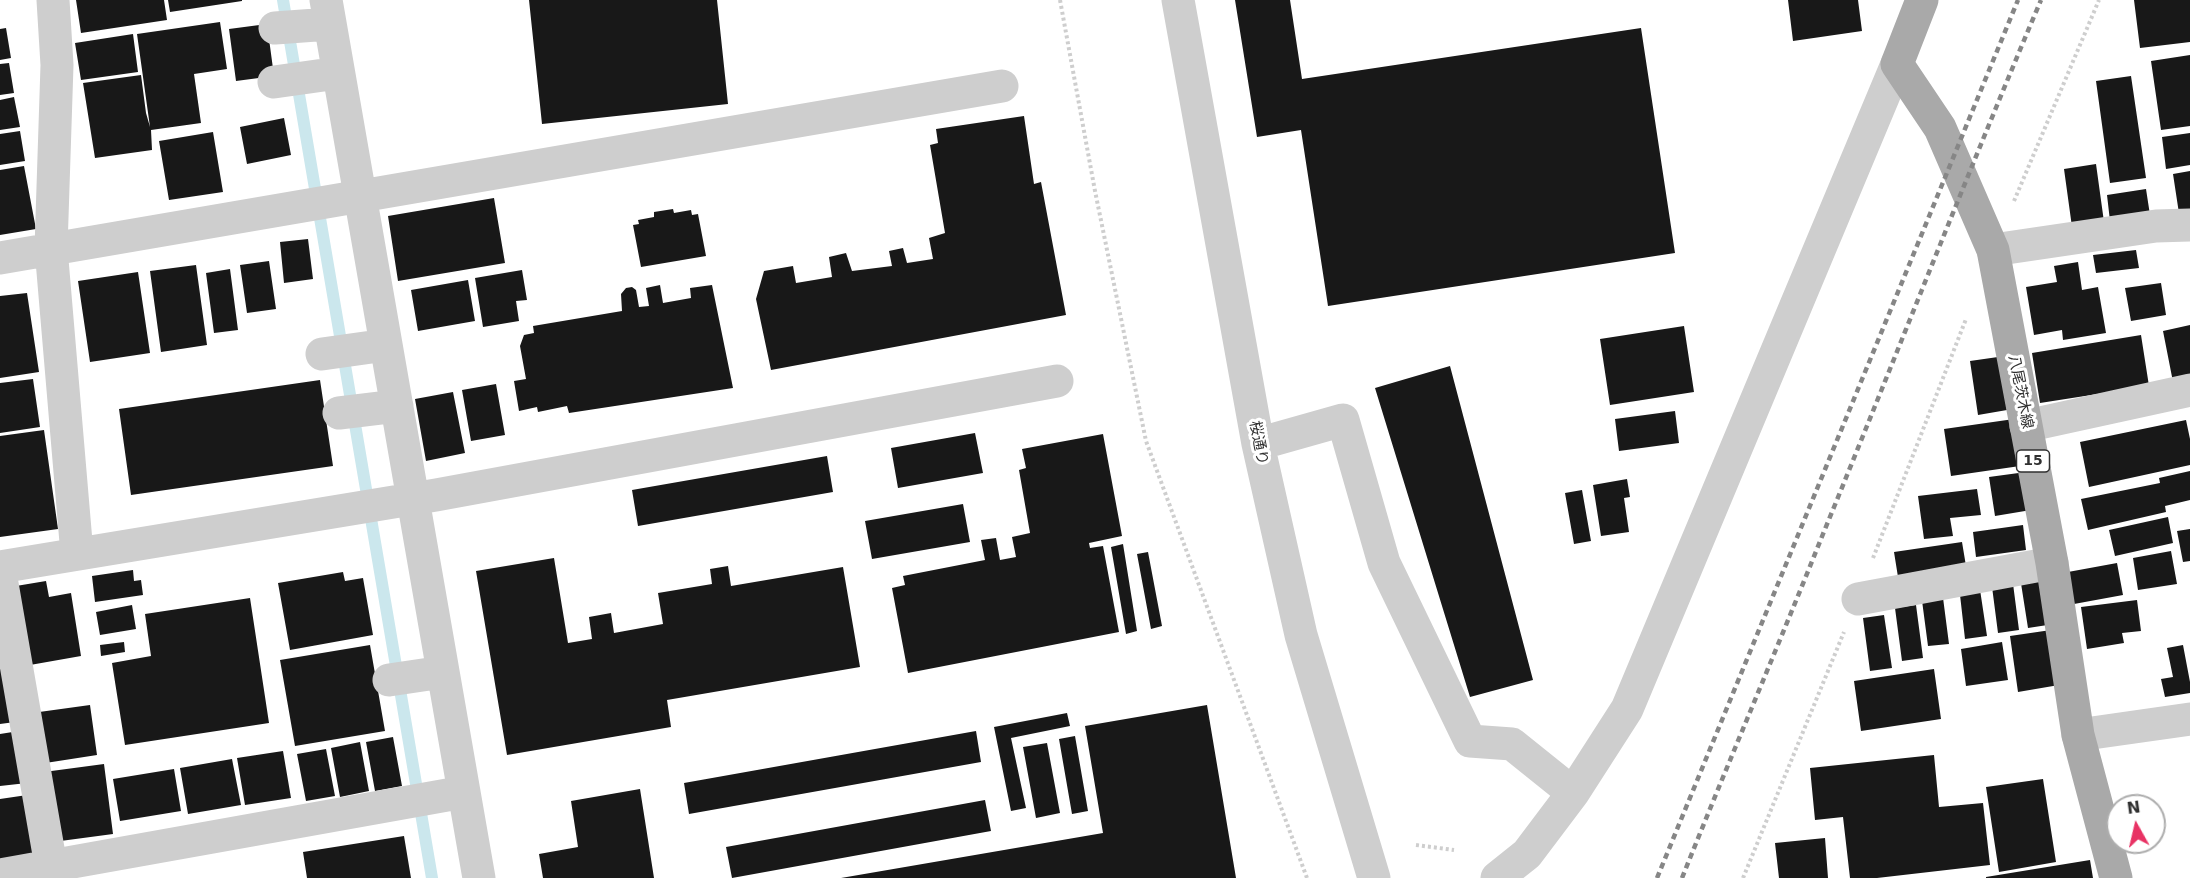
<!DOCTYPE html>
<html>
<head>
<meta charset="utf-8">
<style>
  body { margin:0 }
  #map { position:relative; width:2190px; height:878px; overflow:hidden; background:#fff; font-family:"DejaVu Sans",sans-serif }
  canvas { display:block }
  .north { position:absolute; left:2106px; top:794px; width:60px; height:60px; box-sizing:border-box; background:#fff; border:2px solid #adadad; border-radius:50%; rotate:352deg; font-size:16px; font-weight:700; line-height:24px; text-align:center; color:#313131 }
  .north::after { content:''; display:block; margin:auto; width:21px; height:27px; background:#e83264; clip-path:polygon(50% 0,100% 100%,50% 72%,0 100%) }
</style>
</head>
<body>
<div id="map">
<canvas width="2190" height="878"></canvas>
<div class="north">N</div>
</div>
<script>
const ctx = document.querySelector('canvas').getContext('2d');
ctx.lineJoin = 'round';
function stroke(path, color, width, dash) { ctx.strokeStyle = color; ctx.lineWidth = width; ctx.lineCap = dash ? 'butt' : 'round'; ctx.setLineDash(dash || []); ctx.stroke(path); }
function fill(path, color) { ctx.fillStyle = color; ctx.fill(path, 'evenodd'); }
function drawText(font, color, halo, rows, align = 'center') {
  ctx.font = font + ' "DejaVu Sans","Noto Sans JP",sans-serif'; ctx.lineWidth = 6; ctx.setLineDash([]); ctx.textBaseline = 'middle'; ctx.strokeStyle = halo; ctx.fillStyle = color; for (const [text, x, y, turn = 0] of rows) {
    ctx.save(); ctx.translate(x, y); ctx.rotate((+turn || 0) * Math.PI / 180); ctx.textAlign = isNaN(turn) ? turn : align; if (halo) ctx.strokeText(text, 0, 0); ctx.fillText(text, 0, 0); ctx.restore();
  }
}
stroke(new Path2D(`
  M283,0L432,878`), '#cbe7ed', 12);
fill(new Path2D(`
  M76,0H164L167,20L81,33Z
  M168,0H242V1L170,12Z
  M529,0H717L728,104L542,124Z
  M1235,0H1290L1302,79L1641,28L1675,253L1328,306L1301,130L1257,137Z
  M1788,0H1858L1862,31L1793,41Z
  M2134,0H2190V42L2140,48Z
  M220,22L227,69L194,74L201,123L151,130L152,150L95,158L83,83L141,75L146,113L150,127L137,34Z
  M267,24L274,76L236,81L229,29Z
  M6,28L11,58L0,60V29Z
  M133,34L138,72L81,80L75,43Z
  M2190,55V126L2161,130L2151,61Z
  M9,63L14,93L0,95V64Z
  M2131,76L2146,178L2110,183L2096,81Z
  M14,97L20,127L0,130V100Z
  M1024,116L1034,184L1041,182L1066,315L771,370L756,299L764,271L793,266L796,283L832,277L829,257L846,253L852,271L892,266L889,251L903,248L907,263L933,259L929,238L945,233L930,145L938,143L936,129Z
  M284,118L291,155L247,164L240,127Z
  M20,131L25,161L0,165V134Z
  M213,132L223,192L169,200L159,141Z
  M2190,133V165L2166,169L2162,137Z
  M2096,164L2104,222L2072,227L2064,169Z
  M24,166L36,229L0,235V170Z
  M2190,171V218L2180,220L2173,174Z
  M2146,189L2150,215L2110,221L2107,195Z
  M494,198L505,263L398,281L388,216Z
  M673,209L674,213L691,210L692,215L698,214L706,256L641,267L633,225L639,224L638,220L654,217V212Z
  M308,239L313,279L284,283L280,242Z
  M2136,250L2139,268L2096,273L2093,255Z
  M269,261L276,309L247,313L240,265Z
  M2078,262L2082,290L2098,287L2106,333L2063,340L2062,330L2034,335L2026,287L2057,282L2054,266Z
  M196,265L207,345L161,352L150,271Z
  M230,269L238,330L214,333L206,273Z
  M522,270L527,300L516,301L519,321L483,327L475,278Z
  M138,272L150,353L90,362L78,281Z
  M468,280L475,321L418,331L411,290Z
  M2161,283L2166,315L2131,321L2125,288Z
  M660,285L663,303L691,298L690,288L712,285L733,388L569,413L567,406L538,412L537,407L519,411L514,381L526,379L520,346L524,335L534,333L533,326L622,311L621,294L626,288L632,287L636,290L639,307L649,306L646,288Z
  M27,293L39,372L0,378V296Z
  M2190,325V378L2173,382L2163,331Z
  M1684,326L1694,392L1610,405L1600,339Z
  M2141,335L2149,386L2040,403L2032,353Z
  M1998,357L2007,410L1978,415L1970,361Z
  M1450,366L1533,680L1470,697L1375,388Z
  M33,379L40,427L0,433V383Z
  M320,380L333,466L131,495L119,409Z
  M496,384L505,435L471,441L462,390Z
  M453,392L465,453L426,461L415,399Z
  M1675,411L1679,443L1619,451L1615,419Z
  M2014,419L2020,466L1951,476L1944,429Z
  M2186,420L2190,439V465L2089,487L2080,442Z
  M44,430L58,529L0,537V436Z
  M975,433L983,473L898,488L891,448Z
  M1103,434L1122,536L1089,543L1090,548L1103,546L1119,632L908,673L892,588L905,585L903,576L985,560L981,540L996,538L1000,560L1016,557L1012,537L1030,533L1019,470L1026,468L1022,449Z
  M827,456L833,492L638,526L632,490Z
  M2190,471V500L2165,506L2166,512L2088,530L2081,499L2160,483L2159,478Z
  M2026,472L2031,510L1995,516L1989,477Z
  M1627,479L1630,497L1624,498L1629,532L1601,536L1593,485Z
  M1977,489L1981,515L1950,518L1953,536L1924,539L1918,496Z
  M1582,490L1591,541L1574,544L1565,493Z
  M963,504L970,542L872,559L865,521Z
  M2168,517L2173,543L2115,556L2109,530Z
  M2023,525L2026,550L1976,557L1973,532Z
  M2190,529V561L2183,562L2177,531Z
  M1962,542L1966,566L1898,577L1894,552Z
  M1123,544L1137,631L1126,634L1111,547Z
  M2171,551L2177,584L2138,590L2133,558Z
  M1148,552L1162,626L1151,629L1137,554Z
  M554,558L568,643L592,639L589,617L611,613L614,633L663,624L658,593L712,584L710,569L728,566L731,586L843,567L860,667L667,700L671,727L507,755L476,571Z
  M2117,563L2123,595L2074,604L2068,572Z
  M133,570L134,581L141,580L143,595L95,602L92,576Z
  M343,572L345,581L363,578L373,635L290,650L278,583Z
  M2045,573L2054,624L2028,628L2020,577Z
  M2012,576L2019,630L1998,633L1991,579Z
  M46,581L49,597L71,593L81,656L30,665L16,586Z
  M1979,583L1987,636L1965,639L1959,586Z
  M1942,590L1949,644L1928,646L1921,593Z
  M250,598L269,723L125,745L112,663L151,656L145,614Z
  M2137,600L2141,631L2122,633L2124,643L2087,649L2081,607Z
  M132,605L136,629L100,635L96,612Z
  M1916,605L1923,658L1902,661L1895,608Z
  M1884,615L1892,668L1870,671L1863,618Z
  M2051,630L2059,685L2018,692L2010,636Z
  M124,642L125,652L101,656L100,645Z
  M2002,642L2008,680L1966,686L1961,649Z
  M370,645L385,731L295,746L280,660Z
  M2183,645L2190,682V693L2165,697L2161,679L2173,677L2167,648Z
  M0,665L15,722L0,724Z
  M1934,669L1941,719L1861,731L1854,681Z
  M90,705L97,755L39,764L32,713Z
  M1207,705L1236,878H841L1103,833L1085,726Z
  M1067,713L1070,726L1011,738L1026,808L1011,811L994,727Z
  M19,731L27,783L0,786V734Z
  M976,731L981,762L689,814L684,783Z
  M1075,736L1088,811L1072,814L1059,739Z
  M393,737L402,786L375,791L366,742Z
  M360,742L369,791L340,797L331,748Z
  M1047,743L1060,813L1036,818L1023,747Z
  M326,749L335,796L306,801L297,754Z
  M283,751L291,798L245,805L237,758Z
  M1934,755L1939,807L1983,803L1990,865L1877,878H1850L1843,817L1815,820L1810,768Z
  M232,759L241,805L188,814L180,768Z
  M104,764L113,834L53,842L44,772Z
  M174,769L181,811L120,821L113,779Z
  M2043,779L2056,862L1999,872L1986,787Z
  M640,789L654,878H543L539,854L578,847L571,801Z
  M34,794L42,855L0,861V799Z
  M985,800L991,831L732,878L726,847Z
  M404,836L411,878H307L303,852Z
  M1825,838L1828,878H1779L1775,843Z
  M2090,860L2093,878H1986V877Z`), '#181818');
stroke(new Path2D(`
  M1060,0L1095,191L1146,441L1307,878
  M2014,201L2099,0
  M1873,558L1966,319
  M1416,845L1454,850
  M1743,878L1844,632`), '#cecece', 4, [3, 3]);
stroke(new Path2D(`
  M53,0L57,65L51,248L77,554
  M326,0L479,878
  M1178,0L1258,444L1301,635L1374,878
  M275,28L330,24
  M274,82L338,73
  M1993,250L2156,226L2190,225
  M0,258L1002,86
  M322,354L386,345
  M339,413L397,406
  M2026,426L2190,390
  M1258,444L1343,420L1384,563L1470,741L1512,744L1573,793
  M0,567L436,495L1057,381
  M0,572L51,866
  M1858,599L2052,563
  M389,680L443,672
  M2078,735L2190,719
  M0,875L464,792
  M1497,878L1527,854L1573,793L1627,709L1897,64`), '#cecece', 33);
stroke(new Path2D(`
  M1922,0L1897,64L1940,128L1993,250L2052,563L2078,735L2116,878`), '#a9a9a9', 33);
stroke(new Path2D(`
  M1657,878L2018,0
  M1682,878C1728,763 1777,649 1823,534C1896,356 1966,177 2041,0`), '#868686', 4.5, [6, 4.5]);
for (const [x, y, w] of [
  [2033,461,33]
]) { const box = new Path2D(); box.roundRect(x - w / 2, y - 11, w, 22, 4.5); ctx.fillStyle = '#fff'; ctx.fill(box); stroke(box, '#313131', 1.5); }
drawText('bold 14px', '#313131', null, [
  ["15",2033,461]
]);
drawText('15px', '#313131', '#fff', [
  ["八尾茨木線",2020,392,79],
  ["桜通り",1258,443,79]
]);
</script>
</body>
</html>
